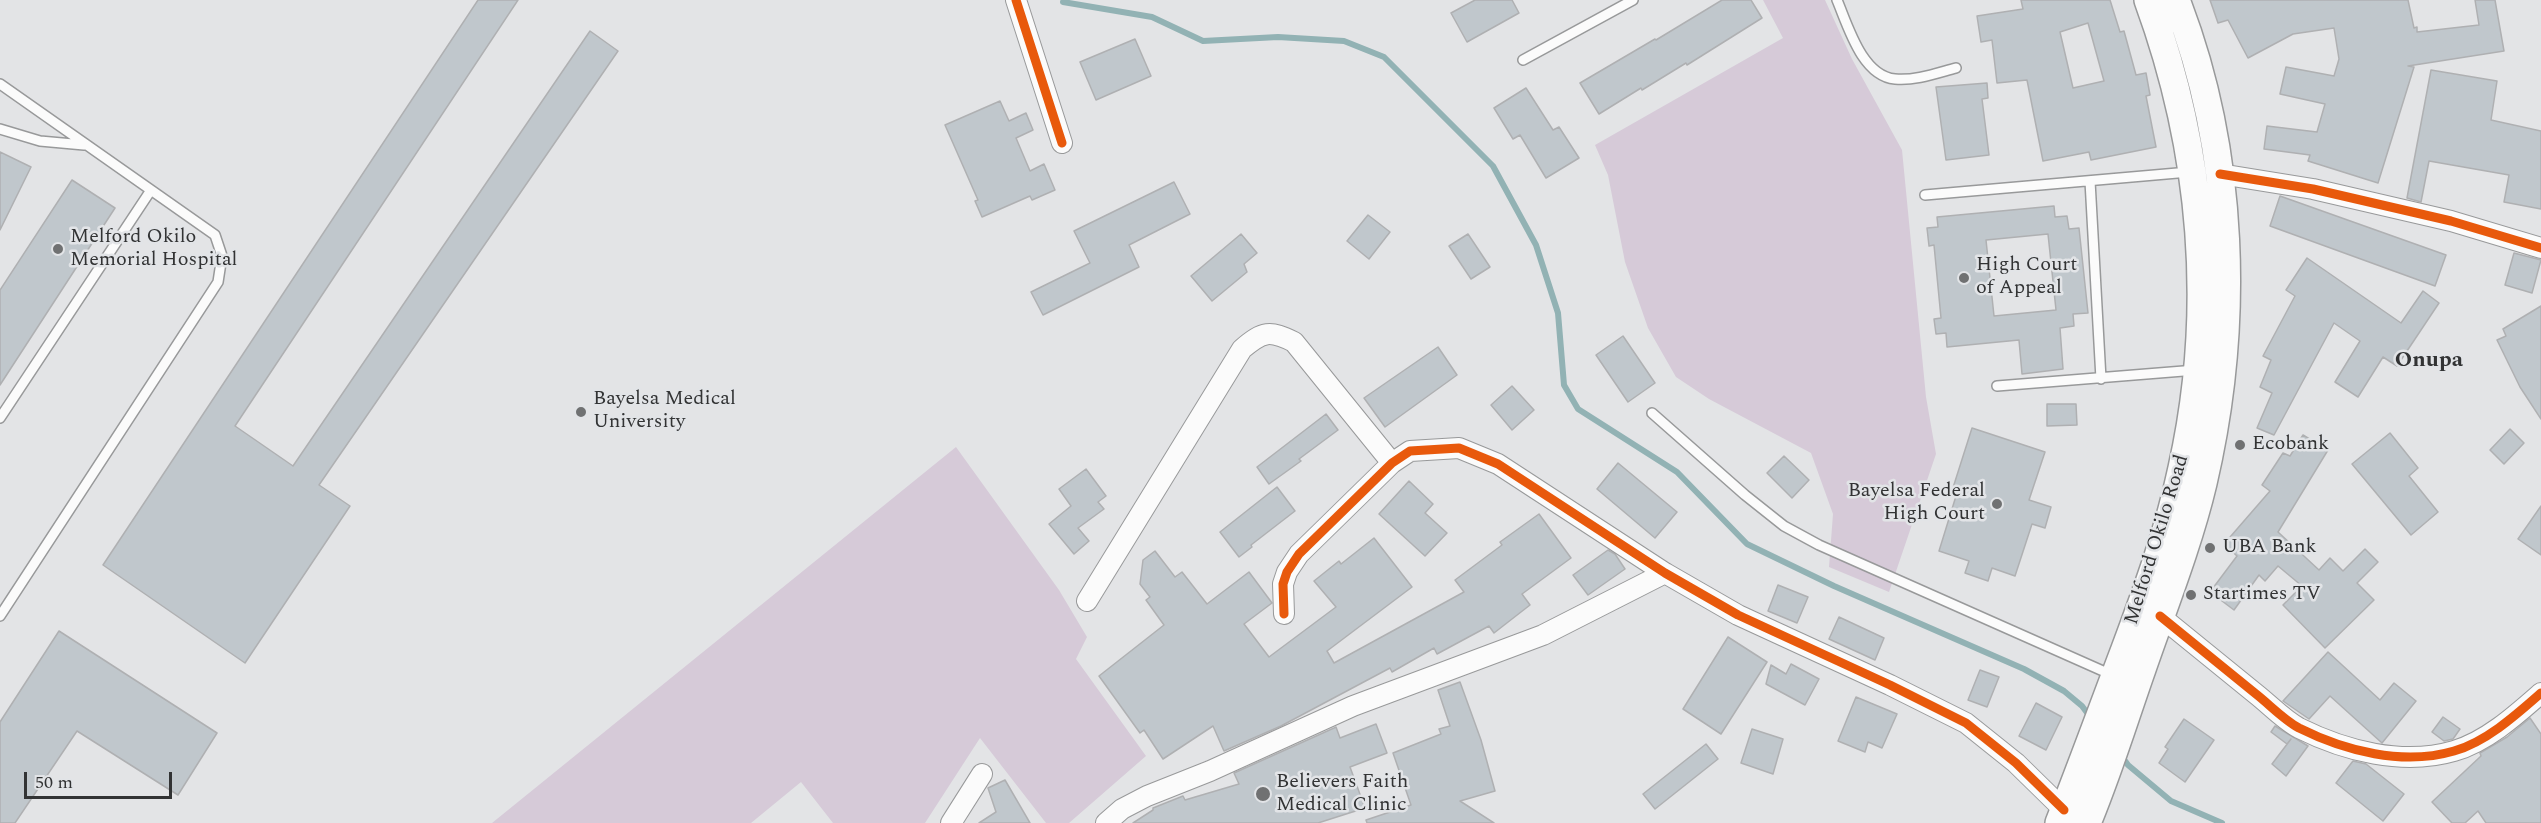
<!DOCTYPE html>
<html>
<head>
<meta charset="utf-8">
<style>
  body { margin:0 }
  #map { position:relative; width:2541px; height:823px; overflow:hidden; background:#e3e4e6; font-family:Spectral,serif }
  canvas { display:block }
  .scale { position:absolute; left:24px; top:772px; width:148px; height:27px; box-sizing:border-box; border:3px solid #323334; border-top:0; padding-left:8px; font-size:18px; line-height:21px; white-space:nowrap; color:#323334; -webkit-text-stroke:4px #e2e4e7; paint-order:stroke }
</style>
</head>
<body>
<div id="map">
<canvas width="2541" height="823"></canvas>
<div class="scale">50 m</div>
</div>
<script>
const ctx = document.querySelector('canvas').getContext('2d');
ctx.lineJoin = 'round';
function fill(path, color) { ctx.fillStyle = color; ctx.fill(path, 'evenodd'); }
function stroke(path, color, width, dash) { ctx.strokeStyle = color; ctx.lineWidth = width; ctx.lineCap = dash ? 'butt' : 'round'; ctx.setLineDash(dash || []); ctx.stroke(path); }
function drawText(font, color, halo, rows, align = 'center') {
  ctx.font = font + ' Spectral,serif'; ctx.lineWidth = 5; ctx.setLineDash([]); ctx.textBaseline = 'middle'; ctx.strokeStyle = halo; ctx.fillStyle = color; for (const [text, x, y, turn = 0] of rows) {
    ctx.save(); ctx.translate(x, y); ctx.rotate((+turn || 0) * Math.PI / 180); ctx.textAlign = isNaN(turn) ? turn : align; if (halo) ctx.strokeText(text, 0, 0); ctx.fillText(text, 0, 0); ctx.restore();
  }
}
fill(new Path2D(`
  M1763,0H1825L1852,59L1902,150L1926,397L1936,454L1889,592L1829,567L1833,514L1811,453L1709,399L1676,377L1648,328L1625,262L1608,175L1595,145L1783,38Z
  M956,447L1059,590L1087,637L1076,659L1146,756L1069,823H1046L980,738L925,823H833L801,782L751,823H492Z`), '#d6cad8');
stroke(new Path2D(`
  M1063,2L1152,17L1203,41L1278,37L1344,41L1384,57L1493,166L1536,245L1558,313L1564,385L1578,409L1677,472L1747,544L1834,586L2024,669L2064,691L2082,706L2091,718
  M2120,754L2128,765L2171,801L2222,823`), '#92b2b4', 6);
const building = new Path2D(`
  M478,0H518L235,426L293,466L590,31L618,51L319,485L350,506L245,663L103,565Z
  M1475,0H1512L1519,13L1467,42L1451,13Z
  M1722,0H1751L1762,18L1687,65L1686,63L1642,90L1641,88L1599,114L1580,83L1655,39L1656,40Z
  M2021,0H2110L2120,32L2124,31L2136,75L2146,73L2150,95L2146,96L2156,147L2091,160L2089,152L2043,161L2027,80L1997,83L1992,40L1981,42L1977,16L2023,9ZM2088,23L2104,81L2073,88L2060,32Z
  M2210,0H2408L2414,28L2417,27V32L2479,25L2475,0H2495L2504,51L2408,66L2414,67L2378,183L2308,161L2310,155L2264,149L2267,126L2317,132L2325,104L2280,94L2286,67L2334,76L2339,59L2334,28L2293,34L2248,58L2228,20L2218,23Z
  M1135,39L1151,76L1096,100L1080,62Z
  M2431,70L2497,81L2491,120L2541,131V209L2504,202L2509,175L2429,161L2421,202L2407,198Z
  M1987,83L1988,98L1982,99L1989,155L1946,160L1936,87Z
  M1526,88L1553,130L1559,127L1579,158L1546,178L1520,135L1513,139L1494,108Z
  M1000,101L1009,121L1026,113L1033,130L1016,138L1030,171L1044,164L1055,190L1032,200L1030,196L982,217L975,201L978,200L945,125Z
  M0,152L31,167L0,230Z
  M72,180L115,208L0,385V290Z
  M1174,182L1190,214L1129,245L1139,267L1043,315L1031,292L1090,263L1074,231Z
  M2280,196L2446,255L2435,286L2270,226Z
  M2054,206L2055,217L2067,216L2069,229L2079,228L2088,313L2073,314L2074,326L2060,328L2063,369L2022,374L2019,340L1947,347L1946,333L1936,334L1934,319L1941,318L1934,245L1929,246L1927,228L1938,227L1937,217ZM2048,234L2056,310L1994,316L1986,240Z
  M1368,215L1390,232L1369,259L1347,241Z
  M1241,234L1257,253L1244,264L1247,272L1212,301L1191,276Z
  M1468,234L1490,267L1471,279L1449,246Z
  M2514,253L2541,260L2532,293L2505,285Z
  M2307,258L2401,323L2423,291L2439,303L2397,366L2383,357L2358,397L2335,382L2360,341L2334,323L2274,435L2257,428L2272,393L2260,387L2271,360L2263,356L2295,296L2286,290Z
  M2541,306V419L2520,387L2497,340L2506,336L2503,329Z
  M1623,336L1655,383L1628,402L1596,355Z
  M1438,347L1457,375L1385,427L1364,398Z
  M1512,386L1534,410L1512,430L1491,405Z
  M2047,404H2076L2077,425L2047,426Z
  M1326,414L1338,430L1299,459L1301,461L1269,484L1257,467Z
  M1972,428L2045,452L2029,500L2051,507L2045,528L2032,524L2015,576L1992,568L1988,581L1965,573L1969,561L1939,551L1956,496L1951,494Z
  M2510,429L2524,443L2504,464L2490,450Z
  M2390,433L2418,468L2409,476L2438,512L2411,535L2352,464Z
  M2303,435L2328,450L2278,532L2319,570L2330,558L2343,571L2365,549L2378,562L2357,583L2374,600L2325,648L2283,605L2302,586L2278,566L2265,581L2259,575L2234,610L2210,592L2237,556L2224,544L2270,491L2262,485L2283,453L2290,456Z
  M1784,456L1809,480L1792,498L1767,473Z
  M1618,463L1677,512L1655,538L1597,489Z
  M1086,469L1106,496L1098,502L1104,509L1078,528L1089,541L1074,554L1049,524L1071,506L1059,489Z
  M1409,481L1433,504L1425,513L1447,533L1425,556L1379,514Z
  M1277,487L1295,511L1251,545L1252,547L1239,557L1220,532Z
  M2541,506V555L2518,539Z
  M1539,514L1571,558L1522,594L1530,605L1494,633L1489,626L1437,654L1434,648L1392,672L1390,668L1281,726L1224,751L1213,726L1163,759L1144,730L1140,733L1099,676L1164,625L1146,600L1150,597L1140,584L1143,560L1155,551L1175,577L1182,572L1207,604L1249,572L1272,603L1244,624L1269,657L1336,607L1314,581L1339,561L1341,564L1374,538L1412,587L1327,651L1334,663L1464,592L1455,580L1502,545L1500,542Z
  M1608,550L1615,554L1625,569L1588,595L1573,575Z
  M1778,585L1808,597L1797,623L1768,611Z
  M1839,617L1884,638L1875,660L1829,639Z
  M59,631L217,733L178,795L77,731L15,823H0V722Z
  M1728,637L1767,662L1721,734L1683,709Z
  M2328,652L2380,700L2394,683L2416,701L2382,743L2330,696L2309,719L2283,701Z
  M1791,664L1819,679L1805,705L1766,684L1771,665L1786,674Z
  M1980,670L1999,677L1987,707L1968,700Z
  M1460,682L1481,740L1495,791L1460,801L1494,823H1367L1366,820L1411,805L1393,753L1441,734L1439,729L1450,726L1438,690Z
  M1856,697L1897,714L1882,748L1868,742L1865,752L1838,741Z
  M2036,703L2062,717L2046,750L2019,736Z
  M2443,717L2460,729L2453,739L2444,741L2432,732Z
  M2530,718L2541,734V823H2486L2478,811L2465,823H2452L2432,802L2481,756L2480,753L2507,737Z
  M2184,719L2214,740L2185,782L2159,763L2168,749L2165,747Z
  M1376,724L1387,753L1350,767L1365,808L1318,823H1133L1153,810V808L1183,796L1185,800L1239,784L1234,773L1334,728L1336,727L1340,738Z
  M2275,726L2308,746L2286,776L2272,764L2291,739L2287,744L2271,732Z
  M1752,729L1783,739L1773,774L1741,763Z
  M1706,744L1718,759L1655,809L1643,794Z
  M2353,761L2366,764L2404,794L2383,821L2336,783Z
  M1005,780L1030,823H979L996,812L988,788Z`);
fill(building, '#c0c7cc');
stroke(building, '#afb0b2', 1.5);
const lane = new Path2D(`
  M1837,0C1848,26 1862,76 1895,79C1915,81 1937,73 1956,68
  M1523,60L1633,0
  M0,84L215,235L222,256L218,282L0,616
  M0,129L40,141L84,145
  M2090,181L2101,379
  M1925,195L2189,172
  M1997,386L2196,370
  M1652,413L1745,495L1784,526L1819,545L2112,675
  M0,418L151,190`);
const street = new Path2D(`
  M1016,0L1062,143
  M2220,174L2313,189L2451,221L2541,248
  M1087,601L1242,349C1263,331 1270,330 1294,342L1392,463
  M1284,614L1283,584L1287,572L1299,554L1392,463L1410,451L1459,448L1498,464L1665,573L1738,615L1890,685L1966,723L2016,763L2064,810
  M2160,616C2192,642 2224,668 2256,694C2270,705 2284,720 2299,728C2345,751 2403,766 2454,751C2486,742 2516,715 2541,693
  M951,823L982,774
  M1106,823L1122,809L1147,796L1210,771L1353,706L1543,635L1665,573`);
const secondary = new Path2D(`
  M2059,823C2082,765 2103,707 2125,649C2147,590 2169,530 2182,468C2217,311 2203,150 2148,0
  M2087,823C2108,773 2124,720 2142,669C2163,608 2188,546 2203,483C2240,325 2235,152 2176,0`);
stroke(lane, '#98999a', 12);
stroke(street, '#98999a', 22);
stroke(secondary, '#98999a', 30);
stroke(lane, '#fbfbfb', 9);
stroke(street, '#fbfbfb', 20);
stroke(secondary, '#fbfbfb', 27);
stroke(new Path2D(`
  M1016,0L1062,143
  M2220,174L2313,189L2451,221L2541,248
  M1284,614L1283,584L1287,572L1299,554L1392,463L1410,451L1459,448L1498,464L1665,573L1738,615L1890,685L1966,723L2016,763L2064,810
  M2160,616C2192,642 2224,668 2256,694C2270,705 2284,720 2299,728C2345,751 2403,766 2454,751C2486,742 2516,715 2541,693`), '#e8590c', 9);
for (const [x, y, r, color] of [
  [58,249,6,"#707172"],
  [1964,278,6,"#707172"],
  [581,412,6,"#707172"],
  [2240,445,6,"#707172"],
  [1997,504,6,"#707172"],
  [2210,548,6,"#707172"],
  [2191,595,6,"#707172"],
  [1263,794,8,"#707172"]
]) { const dot = new Path2D(); dot.arc(x, y, r, 0, 2 * Math.PI); ctx.fillStyle = color; ctx.fill(dot); stroke(dot, '#e2e4e7', 2); }
drawText('20px', '#323334', '#e2e4e7', [
  ["Melford Okilo",70,238],
  ["Memorial Hospital",70,261],
  ["High Court",1976,266],
  ["of Appeal",1976,289],
  ["Bayelsa Medical",593,400],
  ["University",593,423],
  ["Ecobank",2252,445],
  ["Bayelsa Federal",1985,492,"right"],
  ["High Court",1985,515,"right"],
  ["UBA Bank",2222,548],
  ["Startimes TV",2203,595],
  ["Believers Faith",1276,783],
  ["Medical Clinic",1276,806]
], 'left');
drawText('20px', '#323334', '#e2e4e7', [
  ["Melford Okilo Road",2158,540,-73]
]);
drawText('bold 22px', '#323334', '#e2e4e7', [
  ["Onupa",2429,362]
]);
</script>
</body>
</html>
